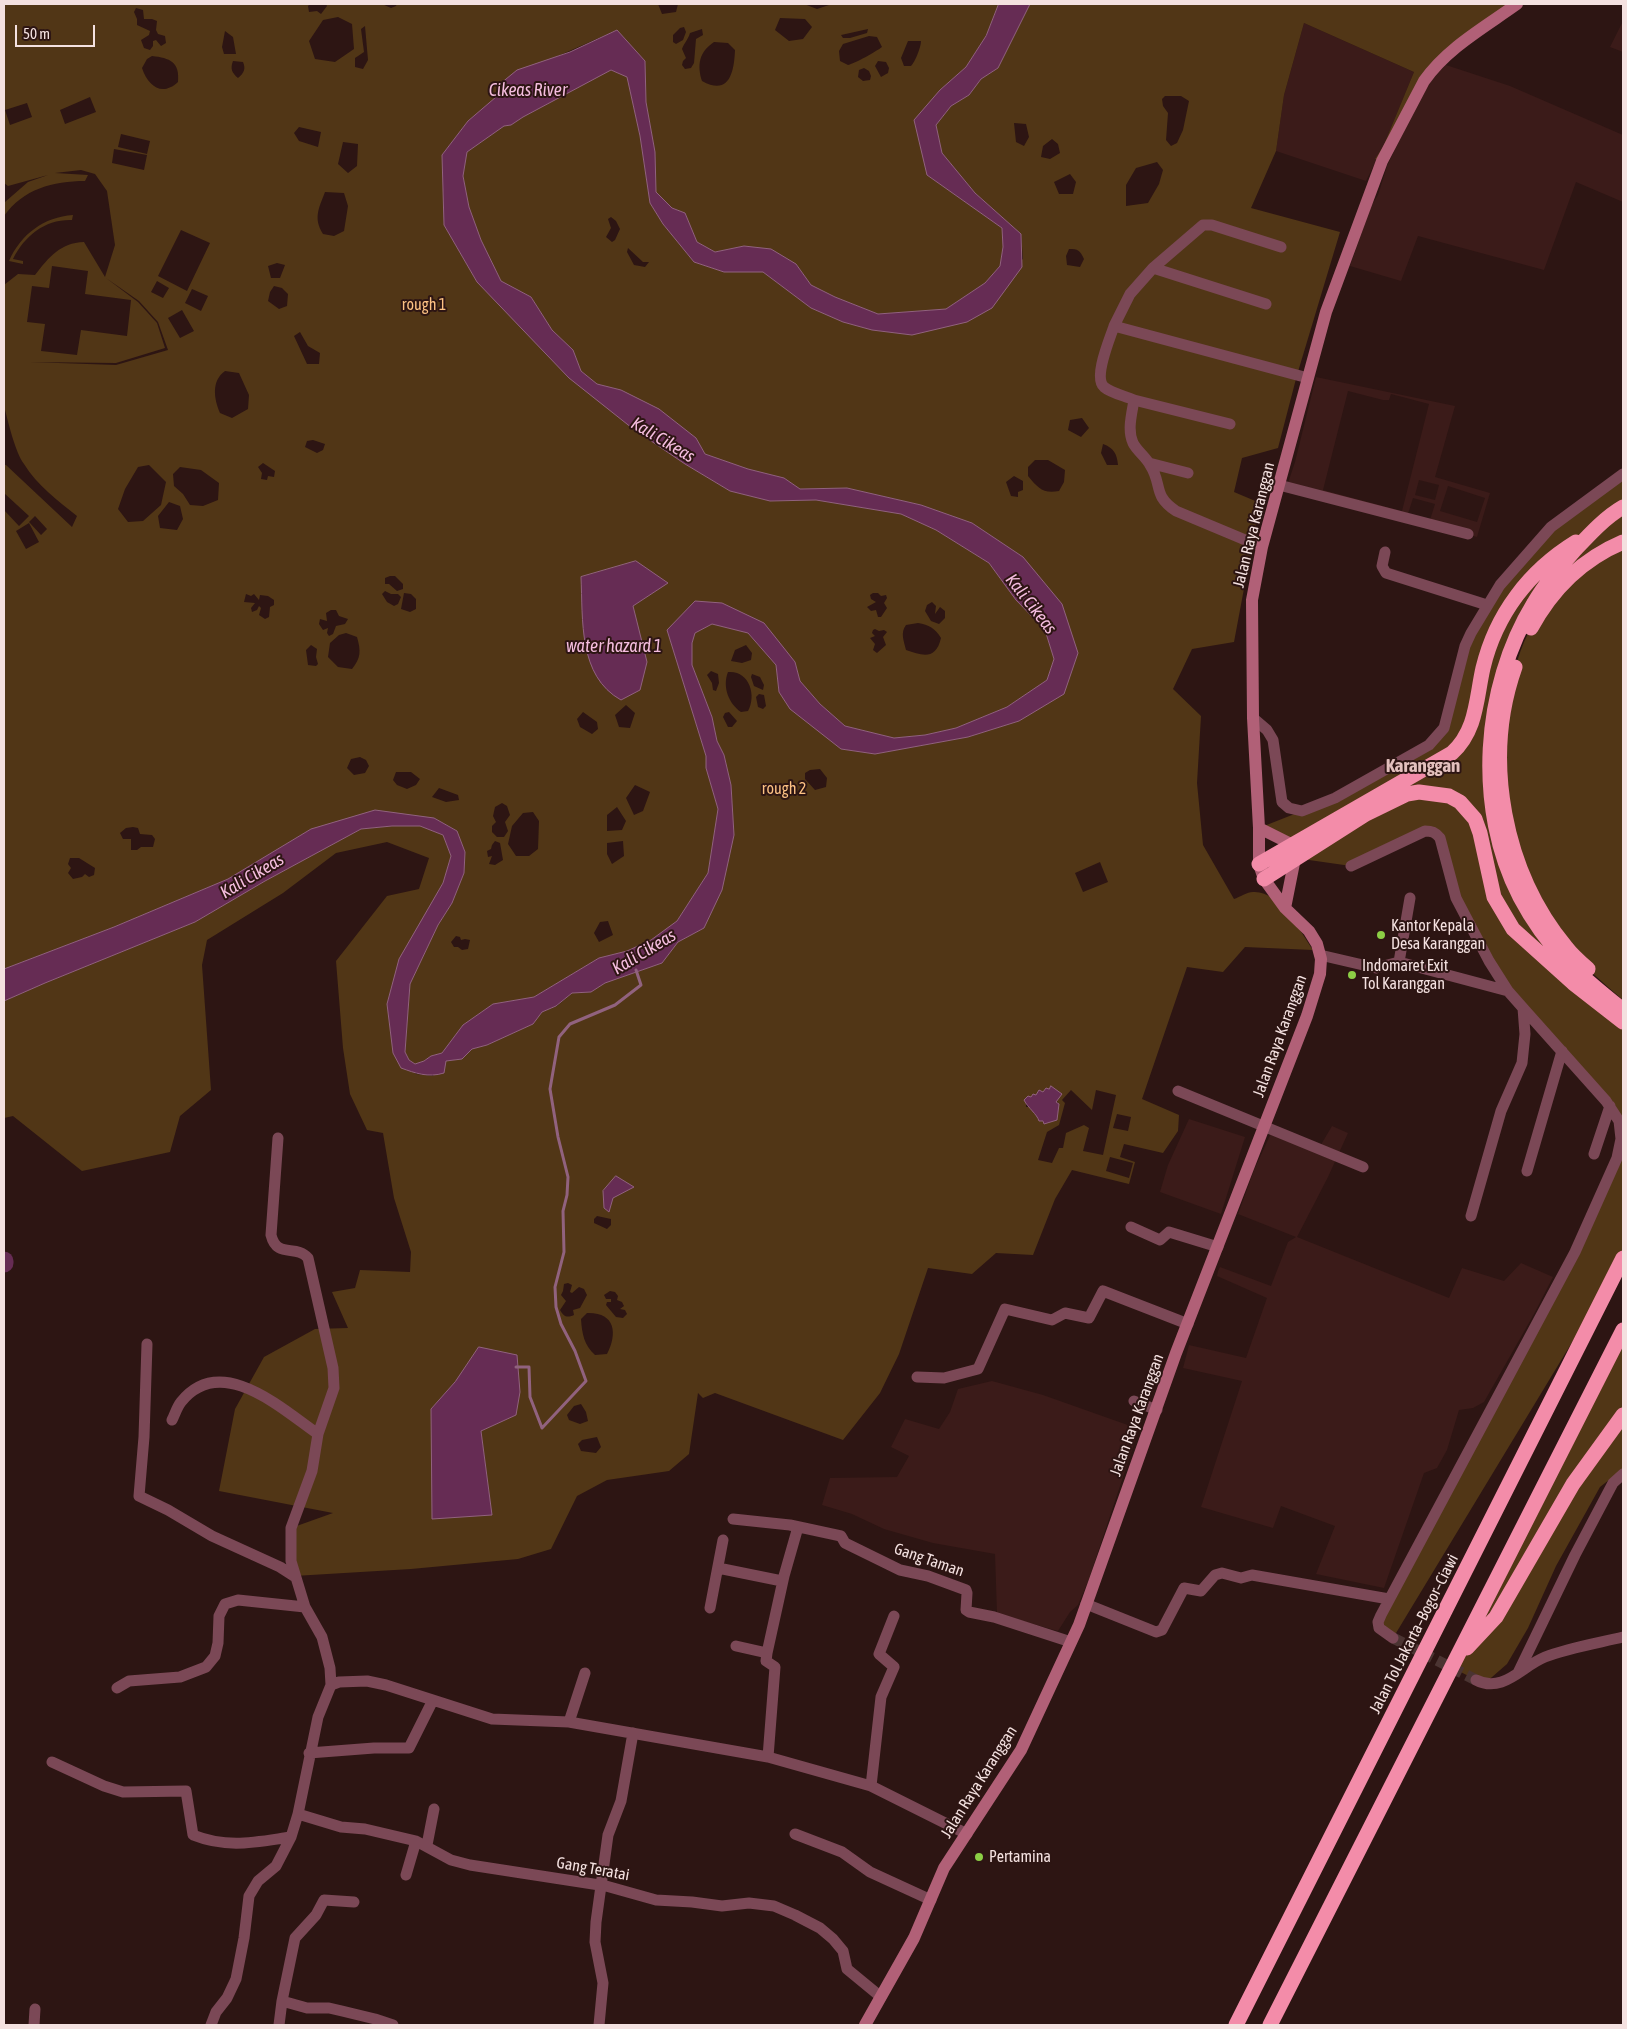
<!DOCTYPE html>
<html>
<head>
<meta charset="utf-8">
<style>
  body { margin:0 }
  #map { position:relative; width:1627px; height:2029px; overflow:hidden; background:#2d1513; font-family:"Asap Condensed",sans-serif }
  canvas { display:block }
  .frame { position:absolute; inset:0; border:5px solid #f4e1e0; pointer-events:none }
  .scale { position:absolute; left:15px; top:25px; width:80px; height:22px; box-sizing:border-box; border:2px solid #f4e1e0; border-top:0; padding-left:6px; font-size:15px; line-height:18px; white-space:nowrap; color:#f4e1e0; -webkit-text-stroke:4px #2d1513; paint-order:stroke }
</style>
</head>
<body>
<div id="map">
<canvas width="1627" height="2029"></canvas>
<div class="frame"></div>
<div class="scale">50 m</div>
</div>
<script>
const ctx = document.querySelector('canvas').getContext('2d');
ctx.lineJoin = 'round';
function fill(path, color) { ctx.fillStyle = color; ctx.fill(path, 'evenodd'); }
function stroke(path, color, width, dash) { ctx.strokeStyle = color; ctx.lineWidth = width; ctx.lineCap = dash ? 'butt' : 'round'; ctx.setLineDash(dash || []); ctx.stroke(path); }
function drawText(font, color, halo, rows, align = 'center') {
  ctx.font = font + ' "Asap Condensed",sans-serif'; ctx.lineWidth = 4; ctx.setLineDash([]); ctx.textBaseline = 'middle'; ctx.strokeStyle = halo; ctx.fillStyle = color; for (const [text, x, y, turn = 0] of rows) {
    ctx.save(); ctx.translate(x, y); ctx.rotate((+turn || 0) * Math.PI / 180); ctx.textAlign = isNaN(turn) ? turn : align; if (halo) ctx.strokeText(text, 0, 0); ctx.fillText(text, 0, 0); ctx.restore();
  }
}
fill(new Path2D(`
  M1623,21V52L1610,47Z
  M1304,23L1414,72L1383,147L1366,181L1276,151L1284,95Z
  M1446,65L1510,86L1623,135V202L1576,182L1544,270L1418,236L1401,281L1350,266L1371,206L1378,195L1387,166L1416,106L1435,75Z
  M1316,377L1455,406L1435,477L1490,493L1477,537L1286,489L1295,462ZM1348,391L1383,400H1389L1391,394L1429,404L1402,511L1323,490ZM1419,480L1439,485L1435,500L1415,495ZM1448,486L1485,498L1477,522L1440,511ZM1413,498L1435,504L1430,520L1408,514Z
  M1189,1119L1245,1137L1221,1214L1160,1192L1168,1165Z
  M1332,1126L1348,1133L1328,1177L1297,1237L1449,1298L1462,1268L1504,1281L1521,1263L1553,1277L1534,1314L1484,1402L1473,1408L1459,1410L1447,1450L1437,1468L1424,1473L1384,1588L1316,1574L1335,1526L1281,1506L1273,1528L1201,1507L1242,1381L1183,1368L1189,1345L1246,1358L1267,1298L1217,1276L1218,1271L1220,1267L1271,1286L1288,1242L1296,1237L1238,1214L1254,1170L1272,1131L1319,1148Z
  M992,1381L1043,1395L1139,1429L1089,1579L1078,1605L1070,1612L1058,1631L997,1614L995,1554L933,1543L884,1529L852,1514L822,1505L830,1478L897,1477L909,1456L891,1447L905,1419L939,1429L950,1412L958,1389Z`), '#3b1b19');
fill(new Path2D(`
  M4,4H310L308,6L309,12L317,11L321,14L327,6L326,4H382L391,8L396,6L397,4H658L662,14L676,12L678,4H804L817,9L832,4H999L986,36L966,67L940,90L927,175L1002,228L1003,247L1000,266L985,283L946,309L878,314L835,297L811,285L796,264L744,246L715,252L697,242L685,213L672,208L656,192L655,152L646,102L645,61L617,30L508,78L500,84L496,97L468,121L442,155L444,225L477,282L523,328L632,428L685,464L730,491L770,501L816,500L901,514L936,530L989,563L1016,600L1045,630L1054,659L1047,680L1007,707L956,728L925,735L894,738L845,726L820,704L800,681L795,662L722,603L667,630L706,756V768L718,809L708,873L677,921L659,936L627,951L599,958L534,997L493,1004L463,1025L442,1053L431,1056L424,1061L415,1064L409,1060L405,1052L410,984L438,925L452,903L464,873L465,852L457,831L434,818L311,829L228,879L114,927L4,969V510L19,526L29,516L4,493V465H6L72,527L77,516C58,501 37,485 24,464C15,452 8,421 4,406V285L18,274L35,275C49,257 60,243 84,242L105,277L115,245L107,191L95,174L81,170L55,173L88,175L85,181C53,181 23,189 4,216L5,202L28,182L48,175L8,186L4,183ZM136,8L143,10L144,19H152L157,21L156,30L158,34L165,36L166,43L161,46L156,40L153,41V46L150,50L144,48L141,40L149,35L150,31L137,25V19L134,12ZM338,17L352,24L354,49L335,62L315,59L309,41L323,20ZM780,18L805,19L812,27L803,39L789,41L775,30ZM365,26L368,60L363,69L355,67V58L364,52L361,29ZM684,27L686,32L683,40L676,44L673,42V35L680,28ZM702,29L703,35L696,39L694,63L691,68L685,69L682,65L683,61L686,58L682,49C684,43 688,40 690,33ZM868,29L867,33L850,38H843L841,35ZM225,31L233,37L236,54H224L222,47ZM869,36L877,37L882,47C877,51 854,64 848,65L840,61L839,51L843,44ZM908,41H921C921,47 915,62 911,66H904L901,58ZM714,42L728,43L735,50C734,73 729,96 702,81C697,65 699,52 714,42ZM152,56C170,58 180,62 178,82C162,97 148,86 142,68L147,59ZM233,61L243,62C246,69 244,73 238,78C232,73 230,69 233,61ZM878,61L886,62L889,68L888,73L881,77L875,66ZM864,68L869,71L871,76L870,80L863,81L858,77L859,70ZM90,97L96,112L65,124L60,110ZM27,103L32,117L10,125L5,110ZM299,127L321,132L318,147L299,141L294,133ZM121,134L150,141L147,154L118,147ZM343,142L358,144L357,166L348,173L338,164ZM114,149L147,155L144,170L112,163ZM325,192L344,193L348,206L344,231L334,236L323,234C313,218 319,208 325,192ZM181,230L210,243L187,291L158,276ZM277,263L285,265L280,278H271L268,266ZM52,266L88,271L85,294L131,300L127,336L81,330L77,355L41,351L45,324L27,322L32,286L49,288ZM106,278L139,301L158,322L168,350L116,365L30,362L116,363L165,348L157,323L138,302ZM157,281L169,288L163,298L151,292ZM274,286L282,288L288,294L287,306L279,309L268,301L270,292ZM192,289L208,296L201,311L185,303ZM182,310L194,331L180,338L168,318ZM300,332L308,346L320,353L319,364H307L294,336ZM225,371L239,373L249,395L248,409L232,418L220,413C214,399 211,381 225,371ZM313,440L325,444L323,450L317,453L305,447L307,441ZM263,463L275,471L274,477L268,476L267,480L261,479L262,473L258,467ZM149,465L166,482L161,505L143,521L128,522L118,509L125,489L138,467ZM180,467L201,470L219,483L218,500L203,506L190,505L183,494L174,486L173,474ZM169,502L180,506L183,519L177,530L160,528L158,516ZM35,516L47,529L41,535L29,522ZM29,523L39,542L26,549L16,531ZM390,576H395L403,584V589L397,591L389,584H385V578ZM581,577L667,583L633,606L636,621ZM385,591L391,594H398L401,597L398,604L394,606L387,602L382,594ZM404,593L411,594L416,599V609L410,612L401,609ZM873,593H878L881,596L886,595L887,598L884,603L887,608L881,617H878L876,610L871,611L867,607L876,602L871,599L870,595ZM246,594L251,596L254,594L259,600L260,595L268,596L274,600V605L270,607L269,617L265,619L259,615L261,608L259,606L257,610L252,612L251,608L255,603L244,602ZM932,602L936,606L935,614L940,607L945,611V618L939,624L931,621L925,611L927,605ZM331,610H336L339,616L348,619L345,624L336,626L333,634L329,636L327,633L328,628L323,630L319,624L320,619L327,621L326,613ZM918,623C929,625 935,628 941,638C936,660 923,656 906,650C904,641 900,633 906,625ZM875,629L879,631L884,630L887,632L883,637L886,645L877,653L873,650L875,644L870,638L875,636L872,633L873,630ZM346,633L357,637C361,651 361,658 352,669L338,667L328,657L330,643L339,635ZM311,645L317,649L316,657L318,664L316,666L308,665L306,650ZM626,705L635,713L630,728L619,727L615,715ZM583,712L597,722L598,729L592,734L580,727L577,719ZM360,757L366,760L369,766L365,773L354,775L347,768L351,759ZM396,772H411L420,779L416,785L407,789L397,785L393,780ZM635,785L650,792L643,811L634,815L626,798ZM439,788L458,795L459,800L446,802L432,797ZM502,803L507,806L510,815L505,822L508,831L504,837H497L492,832V826L496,822L493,816L495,807ZM617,807L626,821L622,830L607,831V815ZM533,812L539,821L538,849L529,856H516L508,844L512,826L523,813ZM133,827L138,828L140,834L152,835L155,839L153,847H141L137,850H131V839H123L120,833L126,828ZM495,841L500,843L503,860L495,865L489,864L492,856L488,857L487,851L491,849L492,845ZM623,841L624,856L612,864L607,854V843ZM70,858H79L95,868L94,875L89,877L85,874L82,877L73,879L68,873L71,868L68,864ZM608,921L613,935L599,942L594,933L600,922ZM456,936L460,937L461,940L465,939L470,940L468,949L462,950L458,947H454L451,942Z
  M1030,4H1517L1443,57L1382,161L1375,159L1383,147L1414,72L1304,23L1284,95L1276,151L1251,208L1340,232L1297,375L1278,448L1242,458L1234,492L1260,503L1234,642L1192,649L1173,689L1201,716L1197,783L1203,845L1234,899C1240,897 1247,892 1253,892C1279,890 1300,931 1313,950L1245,947L1223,972L1187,967L1142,1099L1179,1115L1178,1131L1163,1153L1124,1144L1120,1157L1135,1162L1129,1184L1072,1170L1055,1199L1033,1255L996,1253L972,1274L928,1268L899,1354L880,1393L843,1440L715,1393L703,1398L698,1393L689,1454L669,1471L607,1480L577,1496L551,1549L518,1559L411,1569L294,1576L291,1528L333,1513L219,1491L235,1409L264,1357L315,1329L348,1328L332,1292L355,1288L360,1270L410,1272L411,1252L394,1198L383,1133L367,1130L350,1094L343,1048L336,961L387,896L419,889L429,858L387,842L336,853L283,893L207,940L202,965L211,1090L180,1116L170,1152L82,1171L13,1116L4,1118V1001L45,983L195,922L265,881L361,829L392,826H420L443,835L451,856L443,883L392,985L387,1004L393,1053L416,1074L433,1076L445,1061L462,1059L472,1049L487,1045L533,1024L542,1012L557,1006L572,993L591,992L605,983L662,963L678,942L704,928L734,835L731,785L724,755L717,741L712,717L692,665V643L695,633L712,624L748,633L776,665L779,692L841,749L875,754L968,737L1019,721L1078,653L1023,557L972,523L921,505L847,488L800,489L784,478L748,469L705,454L696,438L621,390L597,384L581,371L573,350L552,330L531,297L501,281L481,240L469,207L463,176L467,152L504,126L511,125L523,117L610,70L627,76L640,136L650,203L663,224L694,262L724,272H763L811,308L843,322L872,330L912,335L1023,259L1021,234L975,193L942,153L936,125L951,106L969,95L981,79L998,68ZM1165,96H1181L1189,101L1183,130L1177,143L1171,146L1166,140L1168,113L1163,106L1162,99ZM1014,123L1026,124L1029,137L1024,146L1016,142ZM1052,139L1058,144L1060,153L1050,159L1041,157L1043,146ZM1157,162L1163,170L1159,184L1148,203L1126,206V185L1136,168ZM1070,174L1076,182L1073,194H1059L1054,182ZM611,217L616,221L620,229L615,240L612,242L606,237L611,228L608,219ZM628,248L643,262H649L645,267L634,265L627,252ZM1069,249C1078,249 1080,250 1084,259L1080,267L1067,265L1066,256ZM1082,418L1089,428L1081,437L1068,430L1070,420ZM1103,444C1114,448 1117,454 1118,465H1107L1101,453ZM1035,460H1048L1065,470L1064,482L1059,491C1043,494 1038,488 1028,476V467ZM1014,476L1023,481V490L1018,492V497L1011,496L1006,482ZM746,645L752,653L751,660L742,663L731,661L735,650ZM711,671L718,674L719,683L716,691L713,690L712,683L707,675ZM728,672C749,670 757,695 748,711L741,712C729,704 722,687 728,672ZM752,674L760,677L764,685L763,690L754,686L751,677ZM759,694L764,695L766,706L763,709L758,707L756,697ZM729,712L737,721L732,727H728L723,717L725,713ZM820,769L827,778L826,787L815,790L805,779V773L810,770ZM1100,862L1108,882L1083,892L1075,873ZM1049,1089L1059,1104L1057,1119L1044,1123L1030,1107H1026V1103L1031,1097ZM1071,1090L1092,1110L1096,1090L1116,1095L1103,1155L1083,1151L1089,1128L1084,1125L1066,1133L1063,1148H1059L1052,1163L1038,1160L1047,1132L1059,1125L1065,1103L1062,1100ZM1117,1114L1131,1117L1128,1131L1113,1128ZM1110,1157L1133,1163L1129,1178L1106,1171ZM597,1216L611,1219V1225L607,1229L594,1223V1219ZM568,1283L572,1285L570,1292L572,1293L579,1287L584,1289L587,1295L580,1308L573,1310L574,1315C567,1318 564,1317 560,1310L566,1301L561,1295L563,1291L564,1284ZM610,1291L615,1292L618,1296L617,1300L622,1302L624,1306L620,1309L625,1310L627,1314L623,1318L616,1317L606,1305L607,1302H611V1299H606L604,1295ZM587,1313C615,1312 618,1333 607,1354L595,1355C584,1345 582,1334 581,1319ZM455,1382L516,1415L481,1431L492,1515L431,1409ZM581,1404L586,1412L588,1421L580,1424L569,1420L567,1415L574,1406ZM597,1437L601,1447L596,1453L581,1451L578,1444L582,1440Z
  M73,215L72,220C46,219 25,235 13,259L23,261V264L9,261C21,234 44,217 73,215Z
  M1623,474V1000C1604,984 1585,967 1568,949C1528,906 1503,837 1500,779C1499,757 1502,737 1506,715C1510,690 1514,666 1524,642C1535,616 1554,600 1568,576H1552C1534,602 1518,629 1507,659C1481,734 1484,823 1519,895C1530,917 1544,936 1559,955L1539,952L1573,983L1623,1022V1258L1393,1638L1379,1628L1378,1622L1381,1615L1575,1252L1617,1158L1622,1130L1617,1115L1606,1101L1508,991L1489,961L1456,898L1440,838C1435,832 1432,831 1425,831L1351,866L1295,858L1366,814L1406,795L1397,784L1293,845L1259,828L1335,798L1430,744L1444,728L1465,646L1471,633L1500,585L1551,527Z
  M1623,1330V1469L1600,1487L1556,1566L1528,1628L1507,1664L1484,1684L1451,1667Z`), '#513616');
const water = new Path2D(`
  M999,4H1030L998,68L981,79L969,95L951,106L936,125L942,153L975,193L1021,234L1022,267L992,308L967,322L912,335L872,330L843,322L811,308L763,272H724L694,262L663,224L650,203L640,136L627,77L611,70L523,117L511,125L504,126L467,152L463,176L469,207L481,240L501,281L531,297L552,330L573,350L581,371L597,384L621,390L659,409L696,438L705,454L748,469L784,478L800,489L847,488L921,505L972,523L1023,557L1062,604L1078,653L1064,694L1019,721L968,737L875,754L841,749L790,709L779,692L776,665L748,633L712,624L695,633L692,643V665L712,717L717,741L724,755L731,785L734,835L722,890L704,928L678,942L662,963L605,983L591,992L572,993L556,1006L542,1012L533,1024L487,1045L472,1049L462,1059L446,1061L444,1073C428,1078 415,1073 401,1068L393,1053L387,1004L399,959L443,883L451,856L443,835L420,826H392L361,829L265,881L195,922L45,983L4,1001V969L114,927L228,879L311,829L375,810L434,818L457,831L465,852L464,873L452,903L438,925L410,984L405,1052L409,1060L415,1064L424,1061L431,1056L442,1053L463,1025L493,1004L534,997L599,958L627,951L651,940L677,921L708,873L718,809L706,768V756L667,630L695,601L722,603L764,623L795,662L800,681L820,704L845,726L894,738L925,735L956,728L1007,707L1047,680L1054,659L1045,630L1016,600L989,563L936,530L901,514L816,500L770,501L730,491L685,464L632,428L569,378L477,282L444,225L442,155L468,121L496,97L500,84L517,70L570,52L617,30L645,61L646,102L655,152L656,192L672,208L685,213L697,242L715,252L744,246L771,249L796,264L811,285L835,297L878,314L946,309L985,283L1000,266L1003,247L1002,228L927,175L914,120L940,90L966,67L986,36Z
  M636,561L668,583L633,606L647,662L640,690L621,700C578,676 583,620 581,577Z
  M1051,1086L1062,1094L1056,1102L1059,1104L1057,1120L1044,1124L1043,1121H1039C1037,1114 1028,1108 1024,1100L1028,1096L1031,1097L1033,1094L1036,1095L1039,1090L1043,1092L1046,1088L1049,1089Z
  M616,1176L634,1187L613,1198L609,1212L604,1208L603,1191Z
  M479,1347L517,1355L520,1392L516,1415L481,1431L492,1515L432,1519L431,1409L455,1382Z`);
fill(water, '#662c54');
stroke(water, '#91627e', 1);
stroke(new Path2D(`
  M516,1367H529L530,1397L542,1428L586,1381L575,1351L561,1324L556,1307L555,1287L564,1252L563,1211L567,1195L568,1177L558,1137L550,1089L559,1037L570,1024L615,1005L641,985L636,970`), '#91627e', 3);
stroke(new Path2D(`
  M4,1261V1263`), '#662c54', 19);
stroke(new Path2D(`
  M1393,1638L1476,1680`), '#4b3432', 11, [11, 5.5]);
stroke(new Path2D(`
  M1153,268L1203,225H1212L1281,247
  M1114,326L1130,294L1153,268L1266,304
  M1134,400C1125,396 1111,393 1104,387C1093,377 1110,339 1114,326L1308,378
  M1230,424L1134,400C1132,413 1127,430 1133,443C1137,451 1146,457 1150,465C1163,485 1152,495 1176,511L1262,547
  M1149,463L1188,473
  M1279,485L1468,534
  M1385,552L1382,566L1386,573L1487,605
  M1253,718L1267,730L1273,740L1282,802L1289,808L1302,811L1335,798L1429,745L1444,728L1465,646L1471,633L1500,585L1551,527L1623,474
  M1351,866L1425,831C1432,831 1435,832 1440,838L1456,898L1489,961L1508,991
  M1320,955L1376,968L1399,962L1508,991L1523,1008L1525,1034L1522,1063L1501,1111L1471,1216
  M1399,962L1410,898
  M1178,1091L1363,1167
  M1594,1154L1610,1106
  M1527,1171L1562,1051
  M1131,1227L1160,1240L1169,1232L1218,1247
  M147,1344L144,1437L139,1496L168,1510L212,1536L280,1567L294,1576
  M917,1377L944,1378L978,1369L1005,1309L1052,1320L1065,1313L1089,1318L1103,1291L1188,1324
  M1134,1401L1157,1410
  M172,1420C175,1414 177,1407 181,1402C221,1352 282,1409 318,1434
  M733,1519L790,1525L841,1536L845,1543L900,1570L928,1576L966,1590L967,1593L966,1610L969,1612L994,1617L1071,1642
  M718,1568L782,1581
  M1086,1604L1156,1632L1162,1630L1184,1588L1201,1591L1215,1575L1222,1573L1241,1578L1252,1575L1389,1599
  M710,1608L723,1540
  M1393,1638L1379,1628L1378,1622L1381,1615L1575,1252L1617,1158L1621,1139L1619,1121L1606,1101L1523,1008
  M736,1646L767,1653
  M1518,1673L1575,1555L1613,1483L1623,1474
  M1476,1680C1503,1694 1522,1666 1545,1657C1568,1648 1598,1643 1623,1637
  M331,1685L339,1682L367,1681L386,1685L492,1719L569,1722L768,1757L871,1786L967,1834
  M117,1688L129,1681L180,1677L206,1667L215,1656L218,1643L219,1616L225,1604L238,1600L305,1607
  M569,1722L585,1673
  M309,1753L374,1748H409L433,1700
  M768,1757L775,1667L766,1661L767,1653L784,1576L798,1527
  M52,1762L104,1786L123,1792L186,1791L193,1835C228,1849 256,1842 291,1837
  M871,1786L881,1697L894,1667L879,1654L894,1616
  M298,1814L341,1827L365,1829L416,1841L451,1860L470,1865L606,1886L656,1900L692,1902L722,1906L749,1903L774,1906L795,1915L820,1928L833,1939L843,1951L847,1969L881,1997
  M795,1834L842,1852L870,1872L931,1900
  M427,1845L434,1809
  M406,1875L416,1841
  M282,2001L295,1938L316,1915L324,1900L354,1902
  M34,2025L35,2009
  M211,2025L216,2012L227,1998L236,1979L244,1938L249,1896L258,1881L276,1866L291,1837L298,1814L318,1717L331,1685L330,1668L322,1637L305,1607L291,1561V1528L312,1471L318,1434L334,1388L333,1368L308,1258C296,1244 277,1259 271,1235L278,1138
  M279,2025L282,2001L307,2008H329L342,2011L375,2019L393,2025
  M599,2025L603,1983L595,1942L596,1922L608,1835L621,1801L633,1733`), '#7b4856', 11);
stroke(new Path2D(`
  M1259,828L1293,845
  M1285,908L1295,858
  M865,2025L914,1938L944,1868L1021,1750L1079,1625L1176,1353L1307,1016L1320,974L1321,959L1317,944L1309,931L1285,908L1264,879L1259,864V828L1253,718L1252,600L1262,547L1326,312L1382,161L1424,81C1447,48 1485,27 1517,4`), '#b16077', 12);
stroke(new Path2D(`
  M1623,507C1604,518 1588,536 1573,552C1559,568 1545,584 1534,603C1482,688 1474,808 1520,897C1548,950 1578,974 1623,1010
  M1531,628C1552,589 1583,559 1623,542
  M1515,667C1482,760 1504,872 1566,947C1572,955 1580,962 1588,969
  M1259,864L1452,753C1477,730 1476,699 1483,668C1496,614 1529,571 1576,542
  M1264,879L1366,814L1407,794L1419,792L1449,796L1460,802L1475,819L1480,833L1494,897L1513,929L1573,983L1623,1022
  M1467,1648L1496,1617L1573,1484L1623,1415
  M1236,2025L1623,1258
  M1270,2025L1623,1330`), '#f38ca9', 15);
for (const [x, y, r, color] of [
  [1381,935,5,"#8cce45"],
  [1352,975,5,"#8cce45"],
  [979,1857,5,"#8cce45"]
]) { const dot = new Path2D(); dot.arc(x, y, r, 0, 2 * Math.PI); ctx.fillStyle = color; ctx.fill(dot); stroke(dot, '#2d1513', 2); }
drawText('16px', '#fdc284', '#2d1513', [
  ["rough 1",424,305],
  ["rough 2",784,789]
]);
drawText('16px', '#f4e1e0', '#2d1513', [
  ["Jalan Raya Karanggan",1254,525,-76],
  ["Jalan Raya Karanggan",1280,1036,-70],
  ["Jalan Raya Karanggan",1137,1415,-70],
  ["Gang Taman",929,1560,19],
  ["Jalan Tol Jakarta–Bogor–Ciawi",1414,1634,-63],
  ["Jalan Raya Karanggan",979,1782,-58],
  ["Gang Teratai",593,1869,10]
]);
drawText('16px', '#f4e1e0', '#2d1513', [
  ["Kantor Kepala",1391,926],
  ["Desa Karanggan",1391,944],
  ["Indomaret Exit",1362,966],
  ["Tol Karanggan",1362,984],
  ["Pertamina",989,1857]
], 'left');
drawText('italic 18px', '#f5bddf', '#2d1513', [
  ["Cikeas River",528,90],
  ["Kali Cikeas",663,440,31],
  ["Kali Cikeas",1031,604,52],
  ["water hazard 1",614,646],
  ["Kali Cikeas",252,876,-31],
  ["Kali Cikeas",644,952,-31]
]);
drawText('bold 19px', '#e3c0bd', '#2d1513', [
  ["Karanggan",1423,766]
]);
</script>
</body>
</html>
